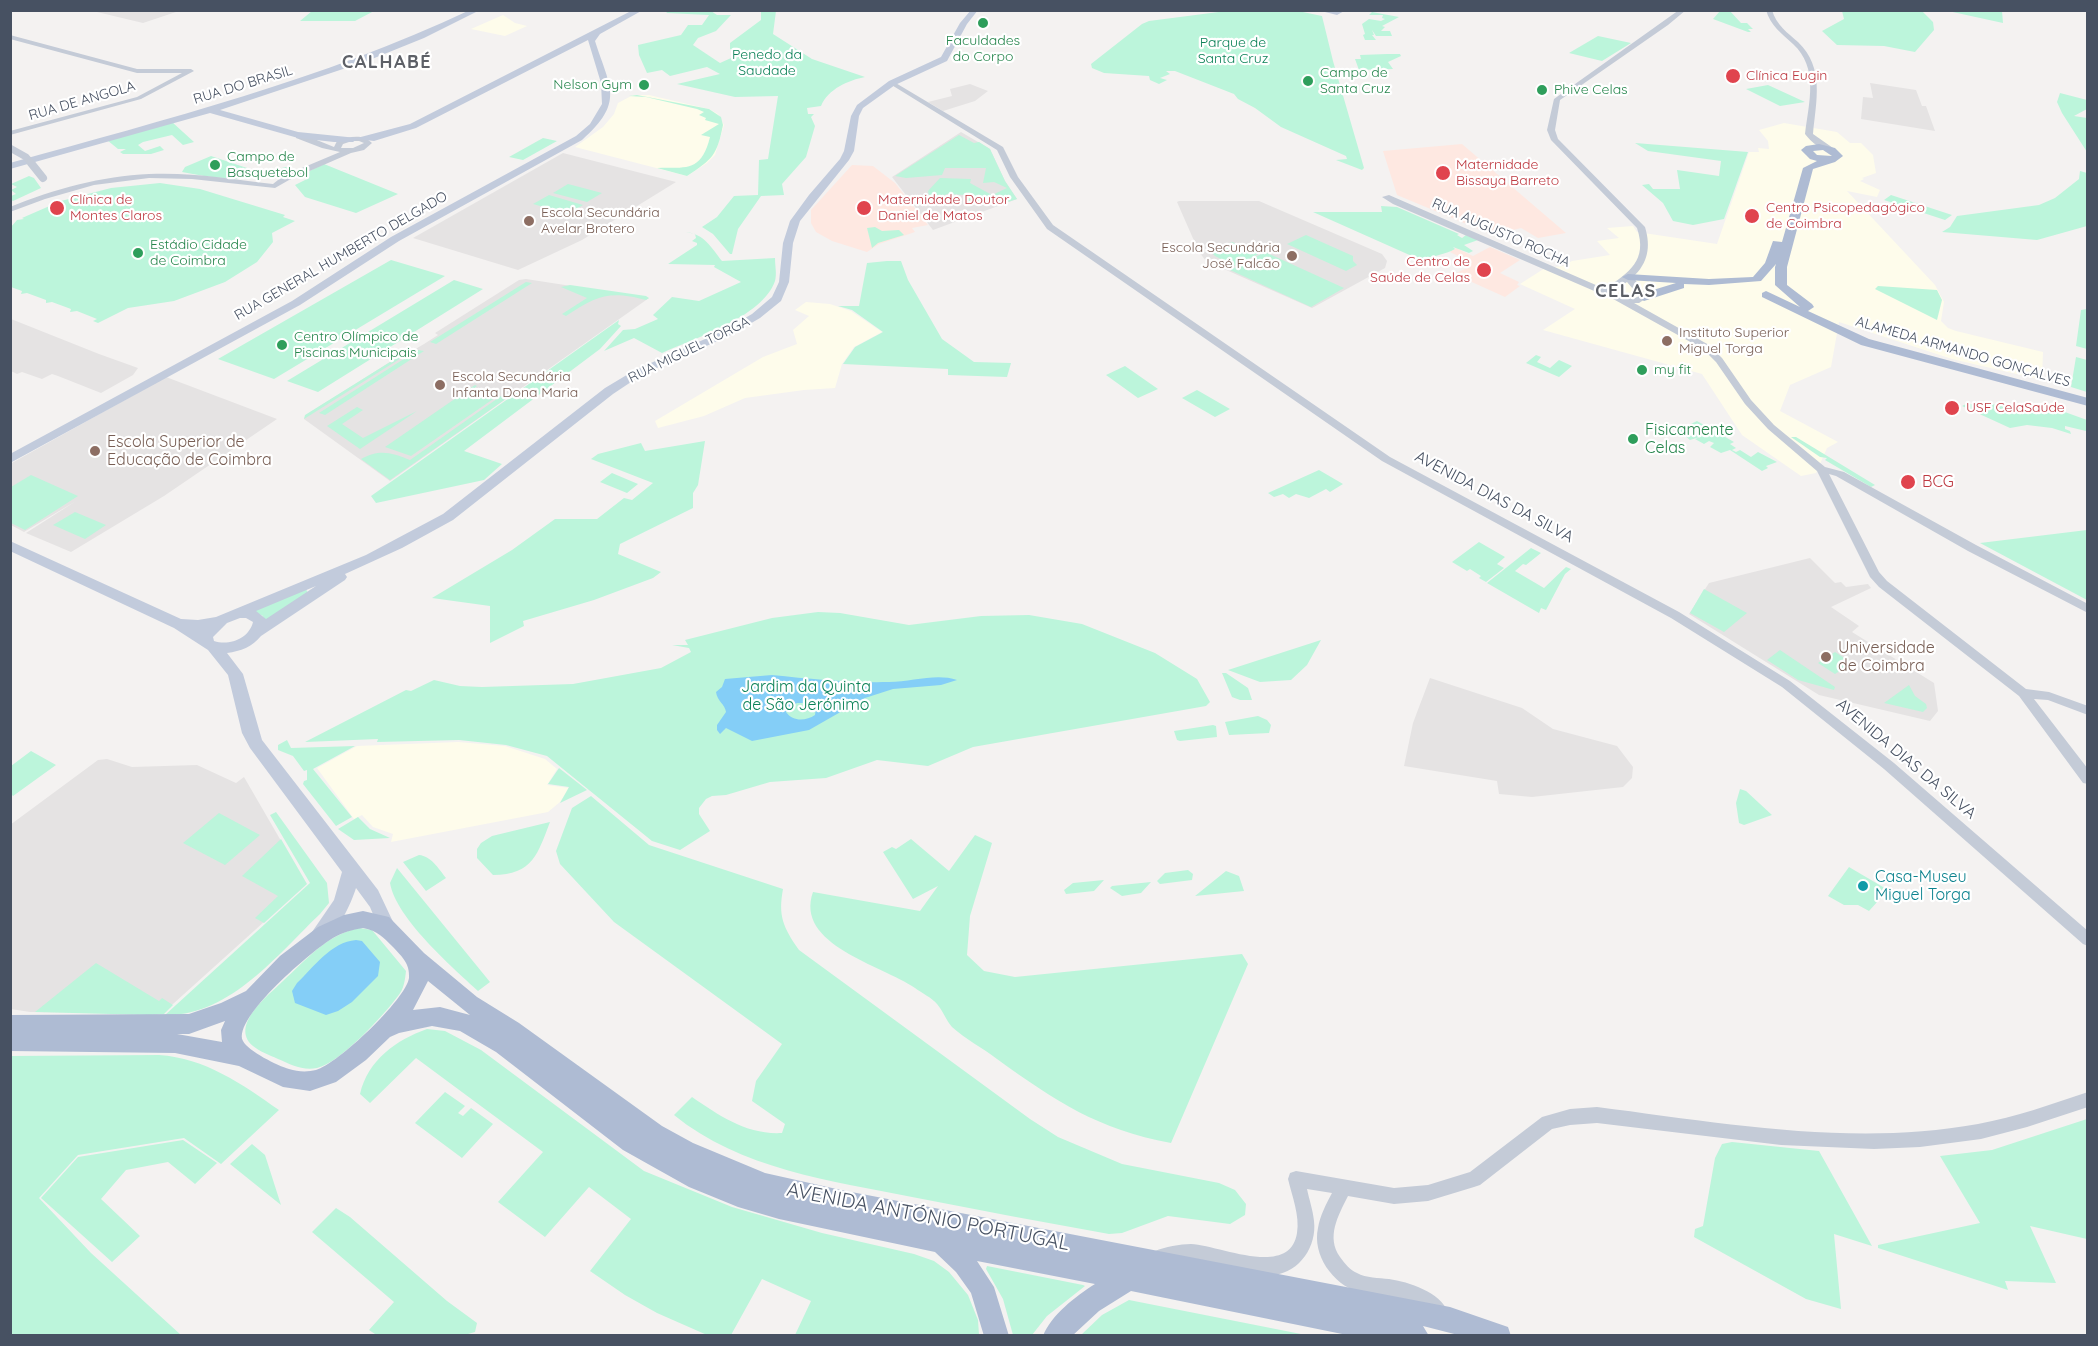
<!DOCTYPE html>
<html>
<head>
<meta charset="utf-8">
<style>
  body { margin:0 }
  #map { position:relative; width:2098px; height:1346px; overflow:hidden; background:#f4f2f1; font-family:Quicksand,sans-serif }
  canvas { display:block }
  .frame { position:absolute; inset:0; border:12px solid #475162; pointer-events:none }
</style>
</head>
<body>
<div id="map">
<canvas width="2098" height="1346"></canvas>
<div class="frame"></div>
</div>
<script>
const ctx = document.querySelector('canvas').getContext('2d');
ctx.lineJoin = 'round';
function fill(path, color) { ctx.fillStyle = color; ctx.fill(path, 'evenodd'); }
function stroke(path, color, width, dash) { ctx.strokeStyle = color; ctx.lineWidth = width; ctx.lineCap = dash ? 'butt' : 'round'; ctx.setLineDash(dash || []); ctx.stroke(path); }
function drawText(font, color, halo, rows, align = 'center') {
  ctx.font = font + ' Quicksand,sans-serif'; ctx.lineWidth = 4.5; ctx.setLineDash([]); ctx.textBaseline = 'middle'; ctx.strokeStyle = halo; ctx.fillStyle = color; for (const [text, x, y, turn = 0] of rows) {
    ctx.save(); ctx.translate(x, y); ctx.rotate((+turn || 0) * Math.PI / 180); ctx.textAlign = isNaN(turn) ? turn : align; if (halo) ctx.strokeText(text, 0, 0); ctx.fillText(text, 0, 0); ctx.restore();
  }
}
fill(new Path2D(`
  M503,15L515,23L527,26L505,36L471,29Z
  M633,95H649L709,109L718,114L724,125L715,155L707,163L687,176L575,147L603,127L614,114L618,103Z
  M1784,123L1837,132L1850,143H1861L1873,155L1876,173L1862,178L1864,179L1860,181L1880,190L1877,197L1847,191L1935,285L1944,302L1941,321L1948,328L1956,331L2043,352L2042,380L1952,359L1839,322L1831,367L1790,385L1780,411L1838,442L1827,448L1816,473L1801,476L1742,435L1702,374L1543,330L1575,309L1520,284L1545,268L1563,266L1572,261L1610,255L1597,241L1619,238L1607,228L1633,226L1637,232L1717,244L1749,152H1759L1758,148L1769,149L1768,141L1759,130Z
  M806,302L830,304L851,311L882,332L854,347L842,364L835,388L804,390L745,398L704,416L658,428L655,421L763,357L797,344L793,330L809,316L795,310Z
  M458,742L505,746L545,759L557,769L547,785L569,788L560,802L548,812L391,842L393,834L373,827L362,815L354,819L317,768L357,746Z`), '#fefceb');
fill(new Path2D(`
  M101,10H179V11L143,23L97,12Z
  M1870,83L1916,90L1922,106H1926L1935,131L1861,119L1863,97L1873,98Z
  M970,84L988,91L975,101L943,111L928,102L952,96L950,89Z
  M961,132L990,149L1005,181L1017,199L933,230L892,177Z
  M563,153L676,182L582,240L518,270L413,238Z
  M1179,201H1259L1382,254L1387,261L1385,268L1312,308L1206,261L1199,252L1177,202Z
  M526,279L649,298L390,481L304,419L306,415L404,353L407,354L424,344L438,335L435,333L519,280Z
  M11,319L99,354L138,368L133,375L101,393L58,376L52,374L42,379L22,372L17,374L11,371Z
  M166,377L277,419L164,496L71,552L26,533L76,501L24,532L11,525L10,464Z
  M1810,558L1835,583L1841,582L1846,587L1868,584L1871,588L1831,607L1859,626L1852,632L1934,683L1938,711L1930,721L1819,695L1689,614L1709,583Z
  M1430,678L1522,708L1553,729L1617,746L1633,767L1632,778L1623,787L1532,797L1499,794L1497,781L1404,766L1413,723Z
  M107,759L132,767L197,765L236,783L244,777L306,884L163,1013L30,1012L11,1009L10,825L98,760Z`), '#e5e3e3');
fill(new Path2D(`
  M1462,144L1566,233L1538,238L1521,228L1493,235L1397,195L1383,151Z
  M852,165L873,166L895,183L928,225L912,228L915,232L879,244L867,252L832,241L816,232L811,223V210Z
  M1490,247L1520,260L1500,273L1519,282L1517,285L1520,286L1505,297L1454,274L1469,267L1461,263L1466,260L1450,252L1456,248L1473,256Z`), '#fee8e1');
fill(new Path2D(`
  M1234,10L1298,11L1322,16L1333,61L1364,168L1362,170L1336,160L1347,159L1346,156L1281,127L1255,108L1238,99L1234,94L1175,71H1166L1170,74L1160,78L1167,80L1159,84L1150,80L1149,76L1104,73L1092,68L1091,64L1142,24L1149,21Z
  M312,11V10L374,11L355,21H300Z
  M669,11H711L717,15H731L716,31L698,38L693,45L720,63L740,54L730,49V43L761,20V11H776L773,34L812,59L865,77C849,80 828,89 821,106L807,108L808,114H814L811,117L815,126L806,157L782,184L784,195L761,196L738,229L732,254H730L713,234L702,227L717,217L734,196L758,195L759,160L768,159L778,96L735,97L677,84L720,74L707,67L670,76L662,70L647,73L639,55L638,45L681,35L688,25H702L709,15L666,13Z
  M1720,11H1730L1741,23H1747L1753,29H1748L1751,32H1748L1713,19Z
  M1842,11H1922L1933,22L1934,30L1915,52L1884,46L1837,45L1822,31L1844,19Z
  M1948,11H2002L2003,23Z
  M1372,12L1399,17L1382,26L1385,27L1381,31H1390L1392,36H1376L1372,30L1374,35H1372L1376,40H1365L1363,35L1365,34L1362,24L1369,19L1381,21L1385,19L1382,18L1383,15H1369Z
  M1598,36L1631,43L1602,61L1569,53Z
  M1387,54H1400L1401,56L1388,62L1393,69L1359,70L1355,59H1361L1360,55Z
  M1768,85L1805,102L1780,106L1746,89Z
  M2060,93L2087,100V109L2074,116L2087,118V152L2062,113L2057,102Z
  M637,95L709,109L721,117L723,125C717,155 713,159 687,176L657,168C686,167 701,173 710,137L701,135L719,124L705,120L706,118L699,115L704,112L697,109L646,97L629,96Z
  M172,122L194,142L183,145L172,135L143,142L138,145L145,151L160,146L164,150L151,154H123L120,152L126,149H118L107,140Z
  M959,135L974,143L979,142L990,149L1005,181L1017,199L1005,203L986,198L982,202L970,203L965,195L947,194C940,197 938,200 929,196L928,191L940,178L971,179L970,183L992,195L1007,188L994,182L983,183L986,168H945L942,175L906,178L895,176Z
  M543,138L557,141L523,160L509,157Z
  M1635,143L1748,152L1724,219L1693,225L1673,221L1663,203L1642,185L1649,184L1653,189H1680L1677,170L1719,176L1721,161L1648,151Z
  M211,156L265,174L285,167L291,168C258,184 217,179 182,172L185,167Z
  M324,164L398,194L356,213L305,197L295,185L309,178L301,175Z
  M2080,171L2087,173V226L2037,240L1942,232L1950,227L1957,216L2039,205L2055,198L2079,179Z
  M29,176L34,178L41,188L13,201L11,200V196L16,194L11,190L17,187L11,184Z
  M160,183L200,189L285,215L283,217L295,221L272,233L273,242L257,262L225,282L174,301L128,308L98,323L93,321L97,319L77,311L70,312L71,309L52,302L46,303V300L27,293L21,294L22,291L11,287V227L17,220L24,219L22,218L61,201L111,188Z
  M568,184L602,193L587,202L553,193Z
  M549,195L583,205L568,214L533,204Z
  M1891,195L1952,215L1945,220L1884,200Z
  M1381,206L1397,207L1459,234L1457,235L1462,238L1466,235L1478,240L1464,245L1473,251L1469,253L1453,247L1455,249C1445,255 1433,255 1423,261L1313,212H1382Z
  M875,227L882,231L899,230L904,235L878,243L872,248L867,228Z
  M686,232C704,234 711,247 722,261L775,258C775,266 777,274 775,281C763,317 693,339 662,353L634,338L604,351L623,330L635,329L658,319L653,315L672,297L699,301L741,282L714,267L715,265L668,264L697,245V243L692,241L696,238L695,234Z
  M1306,235L1353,256V261L1357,265L1346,271L1287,244Z
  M1232,242L1260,253L1235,266L1215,256L1212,253Z
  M1265,252L1344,288L1311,307L1230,270Z
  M391,260L445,276L274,379L218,359Z
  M887,261H901L908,280L942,339L974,362L1011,363L1007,377L948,375V369L843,364L855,347L883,332L852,310L838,306H859L867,263Z
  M454,280L483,289L318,392L287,381Z
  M526,282L532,283L436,344L430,342Z
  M570,285L646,296L649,298L646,300C609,290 596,296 566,316L562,314L587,298L561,287Z
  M1878,286L1937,290L1942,300L1937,320L1875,289Z
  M2087,309L2086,311L2087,314V349L2076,346L2081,310Z
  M619,320L618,324L621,326L600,349L464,451L502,464L484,480L376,503L371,496Z
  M418,350L424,351L325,415L319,413Z
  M403,354L406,355L304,419L305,415Z
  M1536,355L1541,357L1537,362L1550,368L1559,360L1572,366L1559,377L1526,363Z
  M2076,357L2087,360V392L2071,387Z
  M1125,366L1158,389L1138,398L1106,375Z
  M475,385L477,386L467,394L476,390L496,397L411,456L385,447Z
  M1197,390L1230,409L1215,417L1182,398Z
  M501,396L507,398L390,480L361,459C379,449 391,452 410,460Z
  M1968,403L1981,407L1983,403L2061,413L2062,411L2087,420V436L2086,431L2065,426V429L2070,431L2071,434L2052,428L2027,425L2010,428L1962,406Z
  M357,407L363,410L342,424L363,438L417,411L360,449L327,426Z
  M1697,421L1734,442L1730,444L1736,448L1732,450L1736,452L1740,450L1751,457L1758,452L1777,462L1766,466L1768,468L1762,471L1730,450L1721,453L1710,447L1714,443L1709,441L1704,444L1695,439L1706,435L1690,440L1678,430Z
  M1791,437H1796L1875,485L1871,487L1825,460L1827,458L1820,457Z
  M705,441L698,485L693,493V508L620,544L618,554L661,572L653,578L594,600L523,621L524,626L490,643V606L432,598L512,550L555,519H597L624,498L632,500L653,483L591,459L598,454L641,443L645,451Z
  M1319,470L1343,484L1330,492L1326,489L1309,498L1296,494L1289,498L1283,494L1274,497L1268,493Z
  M612,473L638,484L627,493L600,482Z
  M31,475L78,496L25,530L11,523V487Z
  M75,512L106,525L85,539L53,525Z
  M2087,530V600L1980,543Z
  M1479,542L1505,557L1497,564L1504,568L1486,582L1479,578L1481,576L1470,569L1467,571L1452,562Z
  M1531,548L1541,553L1526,565L1523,564L1515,571L1544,588L1566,567L1571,569L1565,574L1546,610L1541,608L1539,613L1487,583Z
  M306,589L308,593L264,622L263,616L250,610Z
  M1704,589L1747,613L1724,632L1690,613Z
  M818,612L840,613L909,625L981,616L1029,615L1082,624L1155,653L1197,679L1210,702L1206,706L973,747L928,766L877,760L826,778L770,782L726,795L712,796L706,799L699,808V814L710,831L680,850L652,841L547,756L506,745L459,740L377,742L378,739L305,742L406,690L411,691L434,680L460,686L482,687L573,684L661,668L691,652L689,648L672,645H688L685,640L772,618Z
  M1321,640L1307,665L1291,680L1260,682L1228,670Z
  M1780,650L1835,687L1834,690L1798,680L1767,660Z
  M1835,652L1852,663L1835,674L1818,663Z
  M1222,673H1226L1248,688L1252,700H1240L1232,697Z
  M1909,685L1915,696L1926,704L1927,708L1923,712L1884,703Z
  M1258,716L1267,720L1271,725L1269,733L1229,735L1225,722Z
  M1213,725L1216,726L1217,737L1180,741L1177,740L1174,731Z
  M287,740L291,748L355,746L313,769L352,817L336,826L303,784L304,781L307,780V770L304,771L293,756L278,750V745Z
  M31,751L56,765L13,796L11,794V766Z
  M559,768L587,790L560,803L569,787L548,784Z
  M1740,789L1746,791L1772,815L1744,825L1739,823L1736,803Z
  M591,796L649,845L783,889C778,916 783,927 799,950L1030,1119L1058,1137L1122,1164L1219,1183L1235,1190L1246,1204L1245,1215L1230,1224L1168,1216L1122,1233L1109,1234C1043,1222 978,1210 912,1197C831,1181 740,1169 674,1115L692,1097C720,1116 747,1135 782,1133L785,1124L752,1101L756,1081L782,1044L614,922L560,864L556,851L572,808Z
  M276,812L327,883L329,903L320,914C278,954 229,1017 165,1015L310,883L270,815Z
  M219,813L260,835L225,865L183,843Z
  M358,817L370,829L390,838L354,840L338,829Z
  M550,822C538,853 533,875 493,875L477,858V849L481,843L492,836Z
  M975,835L992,843L970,916L967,955L984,971L1015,977L1242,954L1248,964L1171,1143C1097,1129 1057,1102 997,1059C983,1048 965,1039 952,1027C946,1020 943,1011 937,1004C932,998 922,993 915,988C882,965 794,945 813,892L920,911L938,886L913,899L883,852L892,847L896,849L911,839L949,871Z
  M281,839L307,884L264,923L255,918L278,896L242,876Z
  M419,855C431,856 439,869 446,878L426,891L403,862Z
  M1849,867L1888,890L1869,911L1858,905H1844L1828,896Z
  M397,868L490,982L478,991C451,966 396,918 390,883Z
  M1188,870L1193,874L1192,880L1160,884L1157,881L1165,873Z
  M1226,871L1239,876L1244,891L1195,896Z
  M1104,880L1094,891L1066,894L1064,890L1073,883Z
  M1151,882L1141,893L1122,896L1110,888L1112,886Z
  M360,928L372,930L406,971C405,980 404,989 398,996C383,1016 340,1063 317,1068C302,1071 290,1064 278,1059C270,1055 260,1052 253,1046C229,1025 269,995 283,981C307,959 327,934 360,928Z
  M96,963L159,1001L162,998L173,1005L164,1014L149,1015L35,1012Z
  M427,1029L445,1031L481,1050L644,1171L732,1207L822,1233L914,1254L934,1261L949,1272L968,1295L978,1320L979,1335H795L811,1301L762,1279L731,1335H707L657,1313L625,1295L590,1271L631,1219L589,1187L545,1237L498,1202L543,1152L416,1058L370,1103L360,1094C368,1060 396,1040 427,1029Z
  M159,1055C205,1058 242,1084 279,1110L221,1164L184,1138L78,1155L39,1198L91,1253L181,1335H11V1056Z
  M445,1092L465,1106L458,1113L463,1116L471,1108L493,1124L462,1158L415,1123Z
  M2087,1119V1239L2030,1226L2056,1283L2005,1281L2008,1290L1878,1248V1245L1980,1223L1940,1156L1992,1150Z
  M183,1140L217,1163L195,1184L168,1162L126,1170L101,1199L140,1236L112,1262L41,1198L78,1157Z
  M1732,1142L1819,1151L1872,1246L1834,1234L1841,1309L1806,1299L1694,1237L1695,1229L1703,1226L1715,1158L1722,1144Z
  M252,1144L265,1155L281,1205L230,1164Z
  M336,1208L350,1217L447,1301L477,1323L475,1332L461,1336H378L369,1330L394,1302L312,1232Z
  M987,1266L1083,1285L1085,1286L1047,1316L1032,1335H1013L1003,1299L986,1269Z
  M1129,1300L1306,1335H1081L1102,1315Z`), '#bcf5db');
fill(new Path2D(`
  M772,675C811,679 850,683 889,682C912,682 936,673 957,680L941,685L893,689L865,698L809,730L752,741L726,728L720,734L717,730V725L726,712C725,704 717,701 716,692L722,687L725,679ZM797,703H813L816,707L815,715C806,721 793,722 786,712L788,708Z
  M356,940L362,941L380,962L378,976L352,1002L338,1011L326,1015L295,1003L292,991L297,983C314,967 331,942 356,940Z`), '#84cef7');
fill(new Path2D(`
  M1679,10H1686L1668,25L1560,100L1555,130L1558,139L1645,227C1651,247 1648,263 1633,277L1648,297L1639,303H1634L1709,345L1722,358L1751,400L1774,425L1825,467L1844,472L1976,545L2088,604V613L1968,551L1836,476L1829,474L1879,572L1887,581L2026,689L2049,692L2088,706V715L2048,700L2034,699L2088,769V784L2083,783L2019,696L1879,587L1870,577L1817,471L1768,429L1745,404L1716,362L1703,349L1615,300L1393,204L1382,197L1389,195L1605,289C1629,272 1648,261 1637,228L1551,140L1547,130L1554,99ZM1627,282L1639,296L1635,298L1612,292Z
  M1766,10H1772C1776,25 1788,33 1798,42C1825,68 1816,101 1813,134L1833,148V152C1823,152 1811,142 1805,134C1809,102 1819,68 1793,44C1782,34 1770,25 1766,10Z
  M10,35L137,69H191L194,71L141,99L10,135V131L137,97L182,73H137L10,39Z
  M890,82H894L1003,147L1018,177L1053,225L1390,457L1679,612L1790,681L1894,763L2088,931V946L2083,944L1884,769L1782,687L1671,618L1382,461L1047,229L1010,177L997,150L890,84Z
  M296,134H302L334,147L337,141C349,137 362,133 372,143L364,150L351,153L289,180L275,188L192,179L149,178L94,185L45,199L10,212V207C54,189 102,176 149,174C190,172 233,179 273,184L283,176L340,152L322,148L296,138ZM352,141H359L364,143L353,148H341L343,144Z
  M2088,1092V1107L2027,1127L1981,1139L1920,1147L1874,1149L1781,1145L1597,1123L1570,1125L1552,1129L1480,1185L1474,1187L1428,1201L1394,1204L1348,1196C1338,1216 1326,1237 1340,1257C1345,1264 1350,1270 1357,1273C1366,1278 1379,1278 1389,1279C1409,1282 1440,1292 1448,1312L1445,1318L1439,1321C1426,1316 1417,1304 1404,1300C1389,1295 1373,1297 1358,1292C1333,1284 1312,1255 1318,1228C1320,1216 1326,1204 1332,1193L1307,1189C1309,1199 1313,1210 1314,1221C1317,1246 1300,1272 1274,1275C1251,1277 1224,1268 1201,1263C1186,1261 1169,1269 1155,1263L1152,1257L1155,1251C1165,1247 1180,1244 1191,1244C1219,1245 1290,1279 1297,1233C1300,1216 1292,1196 1288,1179L1290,1173L1296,1171L1394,1188L1428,1185L1470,1172L1542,1117L1570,1109L1597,1107C1723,1123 1852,1147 1978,1124C2016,1117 2052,1104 2088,1092Z`), '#c4cbd7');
fill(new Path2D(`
  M470,10H480L424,38L367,61L220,110L298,132L357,138L410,124L633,10H643L600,34L595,41C610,88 625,102 582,140L399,241L300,305L10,463V454L292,301L391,237L576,136L590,124L602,104L601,83L588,40L416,128L374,141L357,139L353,142H334L298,138L210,113L10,169V163C167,119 322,80 470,10Z
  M971,10H978L967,24L947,61L895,85L863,108L859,116L854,151L849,160L800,221L793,243L789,282L781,301L760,318L729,336L643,374L613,394L453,520L402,548L345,574L347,577L345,580L261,636C252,647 241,651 227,653L243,674L262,740L378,890L395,926L392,931L386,934L380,931L370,907L356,888C351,904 334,944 315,937L312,932L334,900L342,872L250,748L242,733L228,675L208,650L174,628L10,551V541L181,619L198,620L216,617L366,555L443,514L605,388L635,370L721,332L752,314L772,297L779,282L783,243L790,221L809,195L840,159L844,151L851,116L857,105L889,81L941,57L960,23ZM316,586L266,619L256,611ZM240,618H246L253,622C249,639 229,646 214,641L213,637L227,623Z
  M1317,10H1346L1337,15Z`), '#c2cbdc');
fill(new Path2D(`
  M1819,144L1835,148L1843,156L1835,162L1813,169L1787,267V285L1812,304L1814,307L1808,311L1869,339L2088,398V406L1861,345L1762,297V293L1766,291L1800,307L1775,285V267L1779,255L1776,264L1761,281L1709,285L1684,284V288L1644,301L1638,297L1640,294L1676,283L1628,280L1622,277L1628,274L1709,279L1753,277L1765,263L1773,241L1782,242L1803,168L1817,161L1810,159L1801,150L1806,146ZM1823,150L1832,156L1817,155L1813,151Z
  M363,911L389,917L424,953L477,997L519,1023L662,1126L693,1143L765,1173L841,1190L1450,1307L1508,1327L1511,1336H1462L1423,1326L1429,1336H1352L1131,1291L1099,1311L1072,1336H1043C1051,1315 1076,1296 1095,1284L977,1261L994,1287L1009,1336H984L971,1293L956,1272L935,1252L779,1219L738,1207L689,1187L623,1150L496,1052L460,1031L432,1026L399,1033L390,1037L366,1060L336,1082L310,1091L283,1087L239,1066L175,1053L10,1051V1015L189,1014L221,1003L246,991L280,956L318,927L344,915ZM363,928C378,931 383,937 393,947C402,957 410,963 409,978C406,999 338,1064 316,1070C308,1072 298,1072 289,1069C278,1066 248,1051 243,1041C232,1018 314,949 333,938C343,932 352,930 363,928ZM428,981L470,1015L440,1007L413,1010ZM225,1021L221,1030L222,1042L177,1034H189Z`), '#aebbd3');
stroke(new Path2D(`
  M10,148L26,157L32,164`), '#c4cbd7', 7);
stroke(new Path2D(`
  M31,163L43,178`), '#c4cbd7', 8);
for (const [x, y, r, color] of [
  [983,23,6,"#2e9e5b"],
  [1733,76,8,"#e0444e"],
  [1308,81,6,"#2e9e5b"],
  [644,85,6,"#2e9e5b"],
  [1542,90,6,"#2e9e5b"],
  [215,165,6,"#2e9e5b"],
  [1443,173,8,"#e0444e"],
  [57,208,8,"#e0444e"],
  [864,208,8,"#e0444e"],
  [1752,216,8,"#e0444e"],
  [529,221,6,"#8d6e63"],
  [138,253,6,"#2e9e5b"],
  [1292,256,6,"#8d6e63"],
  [1484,270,8,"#e0444e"],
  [1667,341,6,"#8d6e63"],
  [282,345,6,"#2e9e5b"],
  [1642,370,6,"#2e9e5b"],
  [440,385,6,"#8d6e63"],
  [1952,408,8,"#e0444e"],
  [1633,439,6,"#2e9e5b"],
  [95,451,6,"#8d6e63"],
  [1908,482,8,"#e0444e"],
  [1826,657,6,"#8d6e63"],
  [1863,886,6,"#0f9aa8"]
]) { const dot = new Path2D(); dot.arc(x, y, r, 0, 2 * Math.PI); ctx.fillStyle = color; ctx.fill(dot); stroke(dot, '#fff', 2); }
drawText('14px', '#27864d', '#fff', [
  ["Faculdades",983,41,"center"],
  ["do Corpo",983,57,"center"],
  ["Campo de",1320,73],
  ["Santa Cruz",1320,89],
  ["Nelson Gym",632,85,"right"],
  ["Phive Celas",1554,90],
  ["Campo de",227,157],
  ["Basquetebol",227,173],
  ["Estádio Cidade",150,245],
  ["de Coimbra",150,261],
  ["Centro Olímpico de",294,337],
  ["Piscinas Municipais",294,353],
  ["my fit",1654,370]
], 'left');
drawText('14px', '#0c8258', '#fff', [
  ["Parque de",1233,43],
  ["Santa Cruz",1233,59],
  ["Penedo da",767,55],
  ["Saudade",767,71]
]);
drawText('14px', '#be3a42', '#fff', [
  ["Clínica Eugin",1746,76],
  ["Maternidade",1456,165],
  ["Bissaya Barreto",1456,181],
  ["Clínica de",70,200],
  ["Montes Claros",70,216],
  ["Maternidade Doutor",878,200],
  ["Daniel de Matos",878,216],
  ["Centro Psicopedagógico",1766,208],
  ["de Coimbra",1766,224],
  ["Centro de",1470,262,"right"],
  ["Saúde de Celas",1470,278,"right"],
  ["USF CelaSaúde",1966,408]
], 'left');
drawText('14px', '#475162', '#fff', [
  ["RUA DO BRASIL",243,85,-17],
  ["RUA DE ANGOLA",82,101,-16],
  ["RUA AUGUSTO ROCHA",1501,233,24],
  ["RUA GENERAL HUMBERTO DELGADO",341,256,-30],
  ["RUA MIGUEL TORGA",689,350,-26],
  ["ALAMEDA ARMANDO GONÇALVES",1963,352,16]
]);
drawText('14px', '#785e54', '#fff', [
  ["Escola Secundária",541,213],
  ["Avelar Brotero",541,229],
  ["Escola Secundária",1280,248,"right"],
  ["José Falcão",1280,264,"right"],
  ["Instituto Superior",1679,333],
  ["Miguel Torga",1679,349],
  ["Escola Secundária",452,377],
  ["Infanta Dona Maria",452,393]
], 'left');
drawText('16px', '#27864d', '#fff', [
  ["Fisicamente",1645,430],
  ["Celas",1645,448]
], 'left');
drawText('16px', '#785e54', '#fff', [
  ["Escola Superior de",107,442],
  ["Educação de Coimbra",107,460],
  ["Universidade",1838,648],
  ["de Coimbra",1838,666]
], 'left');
drawText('16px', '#be3a42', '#fff', [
  ["BCG",1922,482]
], 'left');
drawText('16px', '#475162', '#fff', [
  ["AVENIDA DIAS DA SILVA",1494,497,28],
  ["AVENIDA DIAS DA SILVA",1906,759,40]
]);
drawText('16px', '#0c8258', '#fff', [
  ["Jardim da Quinta",806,687],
  ["de São Jerónimo",806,705]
]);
drawText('16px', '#0d838f', '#fff', [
  ["Casa-Museu",1875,877],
  ["Miguel Torga",1875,895]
], 'left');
ctx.letterSpacing = '1.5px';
drawText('bold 18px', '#5d6067', '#fff', [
  ["CALHABÉ",387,63],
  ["CELAS",1626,292]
]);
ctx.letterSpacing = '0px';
drawText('20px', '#475162', '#fff', [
  ["AVENIDA ANTÓNIO PORTUGAL",928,1217,11]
]);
</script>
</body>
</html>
